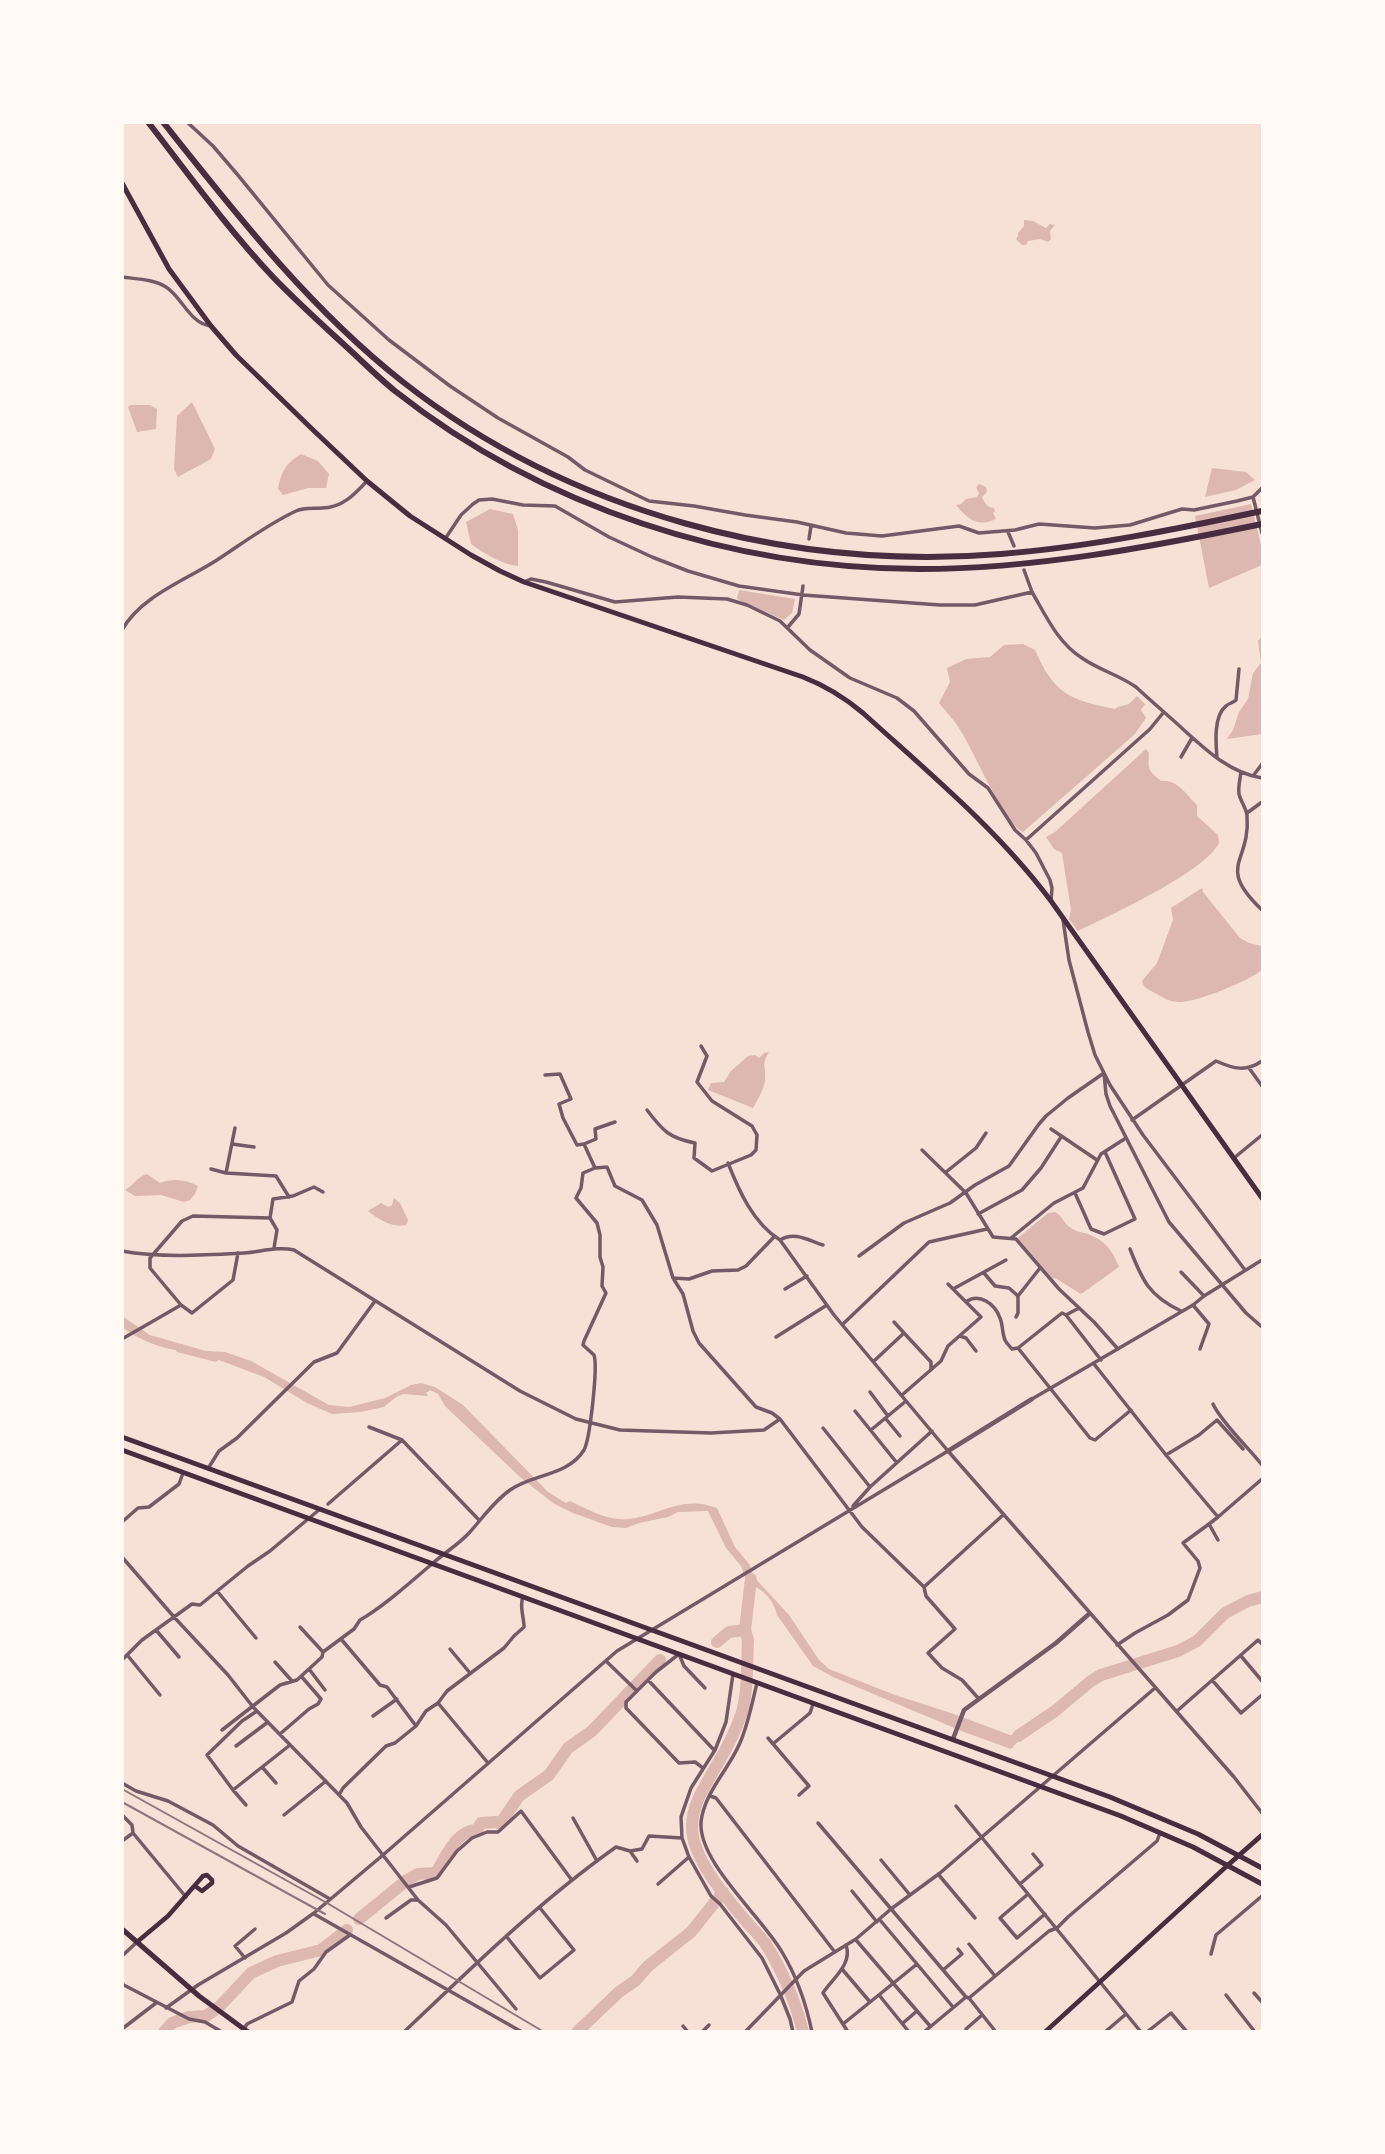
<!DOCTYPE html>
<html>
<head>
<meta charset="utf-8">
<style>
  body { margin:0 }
  #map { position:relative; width:1385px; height:2154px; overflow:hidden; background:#f7e1d7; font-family:Montserrat,sans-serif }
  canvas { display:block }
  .frame { position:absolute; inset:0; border:124px solid #fffaf5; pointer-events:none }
</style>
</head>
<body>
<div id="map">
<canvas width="1385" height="2154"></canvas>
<div class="frame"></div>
</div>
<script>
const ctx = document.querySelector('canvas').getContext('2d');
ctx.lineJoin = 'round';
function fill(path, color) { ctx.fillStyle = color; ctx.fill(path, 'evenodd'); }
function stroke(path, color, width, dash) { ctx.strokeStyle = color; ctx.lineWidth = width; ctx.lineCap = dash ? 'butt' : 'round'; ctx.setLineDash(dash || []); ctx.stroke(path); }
fill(new Path2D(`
  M1024,220L1033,221L1046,228L1050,224L1055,225L1050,231L1051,239L1048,242L1040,239L1028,241L1026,245H1022L1016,239L1018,236V233L1024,226Z
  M192,402L215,449L211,459L178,477L174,469L177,416Z
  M131,405H150L157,409L156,429L137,432L128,407Z
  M301,454L318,461L329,474L326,488H308L283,495L278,489C281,472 286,463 301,454Z
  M1212,468L1246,472L1255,480L1236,490L1205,497Z
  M979,484L986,487L987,492L982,497C984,503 988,508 994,508L995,511L993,513L996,519C977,528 968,519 956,505L961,504L966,499L977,497L979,493L976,487Z
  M1251,504L1262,549V565L1209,588L1195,516Z
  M490,509L513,514L518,530V566C501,564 485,554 471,544L466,522Z
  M739,590L795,599L792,613L784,620L737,599Z
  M1262,636V734L1227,739L1233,730L1239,712L1248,699L1253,673L1261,663L1258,641Z
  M1023,644L1035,650C1054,694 1070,700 1115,709L1118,707L1129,704L1137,696L1145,704L1141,710L1146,718L1134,735L1023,832C1005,824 975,754 962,733C956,722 947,713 939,703L950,682L947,668L966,659L990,657L1004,645Z
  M1146,749L1149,753C1148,770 1148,770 1161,781C1176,778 1187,795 1197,805V816L1218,835L1219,843C1205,872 1109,916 1078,931L1069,919L1071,910L1062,853L1054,849L1046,837L1055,832Z
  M1202,888L1203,892L1240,938L1249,943L1262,946V970C1250,980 1196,1003 1179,1002C1169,1002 1162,997 1153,992C1147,989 1144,988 1142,981L1157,963L1173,920L1171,908Z
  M769,1052C760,1068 767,1065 765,1081C763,1091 758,1099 753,1108L708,1090L711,1083L724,1082L731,1071L748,1056L755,1055L759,1058L764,1053Z
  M147,1174L160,1183C172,1178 186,1179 198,1186L195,1194L190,1200L184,1202L161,1195L135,1196L125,1190C134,1185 137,1177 147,1174Z
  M394,1198L400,1203L408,1220L406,1225C393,1228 379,1220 368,1211L381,1203L388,1207L392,1205Z
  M1055,1212C1063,1216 1064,1224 1071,1228C1076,1232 1082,1232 1088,1234C1105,1240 1113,1251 1119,1267L1081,1294L1055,1278L1053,1279L1018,1238L1048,1213Z
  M122,1316L150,1335L206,1351L225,1352L251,1361L329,1405L349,1407L385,1398L411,1385L421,1383L435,1387L463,1405L548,1492L566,1503L570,1501C587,1509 608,1521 627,1519C658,1517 681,1494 717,1508L735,1547L750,1565L753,1576L789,1615L819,1660L829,1669L895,1695L954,1714L1010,1735H1014L1027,1726L1030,1729L1011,1749L964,1732L833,1677L813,1666L777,1615C774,1601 763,1587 748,1585L741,1566L726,1548L708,1511L678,1512L668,1517L639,1523L626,1528L612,1527L573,1513L553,1503L520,1477L445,1406L438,1394L430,1390L426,1393L428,1396L403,1394L396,1397L384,1407L360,1412L332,1414L307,1403L264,1377L219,1360L216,1362L177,1352L176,1350C156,1347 139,1339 123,1328Z`), '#dcb8b0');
stroke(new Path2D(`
  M751,1579L745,1630L748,1640C747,1661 748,1696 741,1715C735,1732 727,1748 718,1763C707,1783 692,1803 692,1827C692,1858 725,1896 744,1919C751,1927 759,1935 765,1943C783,1971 795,2000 803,2032
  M717,1642L729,1632L745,1630
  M1018,1736L1055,1711L1091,1681L1101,1675L1178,1651L1197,1641L1225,1613L1248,1601L1262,1597
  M359,1919L407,1880L418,1874L436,1873C446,1857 456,1830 477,1830L481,1823L496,1822L500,1824L519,1796L549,1775L568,1748L592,1731L660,1660
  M164,2032L172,2023L189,2017L206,2016L219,2007L251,1973L277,1961L321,1950L347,1930
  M577,2032L619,1992L635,1981L648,1966L691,1932L723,1892`), '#dcb8b0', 12);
stroke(new Path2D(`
  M187,122L213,146L237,174L328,285L389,340L450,386L498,418L568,457L585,470L649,501L694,506L745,515L797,522L846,533L882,536L959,526L979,533L1015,530L1039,524L1095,528L1130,525L1182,509L1194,510L1237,501L1253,497L1262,488
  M122,277C136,279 154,279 166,287C182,297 190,324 211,326
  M1253,497L1262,533
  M1008,532L1014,546
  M445,539L461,515L473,504L479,500L492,499L523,505L555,506L609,537L652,557L688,571L739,586L803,595L940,605H975L1032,592C1046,616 1058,643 1082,658C1099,670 1119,675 1136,687C1152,702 1169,716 1185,731C1208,752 1231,773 1262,778
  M809,539L811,526
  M1024,570L1032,592
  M526,581L531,579L546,582L615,602L678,597L727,599L747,605L780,621L810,650L850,678L897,698L914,711L969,774L988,788L1015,830L1026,840L1036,853L1050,880L1052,888L1051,901
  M788,627L799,614L803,586
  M122,630C141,596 186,580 217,560C243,543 268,524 296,511C305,507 313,509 322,508C342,508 355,494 367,481
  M1181,757L1192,738
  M1217,758C1216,745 1213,716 1226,706C1229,703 1233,703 1236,700L1239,669
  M1241,772C1240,779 1238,787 1239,794C1241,802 1246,808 1247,815C1251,864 1215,865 1262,910
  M1253,776L1262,764
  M1247,813L1262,802
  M1026,840L1150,729L1163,713
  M1063,920L1069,960L1088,1032L1095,1055L1110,1085L1143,1135L1245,1270
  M1249,1068L1262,1086
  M545,1075L560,1074L571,1099L559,1104L563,1118L577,1145L584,1144L595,1168
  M647,1110C663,1131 669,1138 695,1143L694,1158L712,1171L751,1155L756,1150L757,1135L752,1126L712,1101L697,1082L707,1056L701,1046
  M1132,1120L1216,1061C1234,1069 1246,1072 1262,1061
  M1051,1129L1097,1160
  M232,1144L254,1147
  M584,1144L596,1139L595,1129L615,1122
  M922,1150L966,1193L993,1237L1016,1239L1059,1289L1094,1322L1118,1349
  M1234,1158L1262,1135
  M728,1163C739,1191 753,1223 780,1240L834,1315L948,1451L1234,1777L1262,1813
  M211,1169L226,1173L276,1176L289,1197
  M946,1172L976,1148L986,1133
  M226,1173L235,1128
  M1075,1193L1091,1229L1104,1234L1135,1219L1105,1152
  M978,1214L1022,1190L1041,1168L1061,1137
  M270,1218L273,1199L293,1196L314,1187L323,1192
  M1011,1238L1054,1203L1083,1188L1101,1154L1126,1138
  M780,1240C794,1231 808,1240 823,1245
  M1130,1249C1142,1280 1149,1296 1181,1311
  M122,1251C159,1258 207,1255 244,1253C260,1252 278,1246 294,1250L520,1391L576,1419L620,1430L711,1433L764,1430L780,1419
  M859,1256L904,1223L950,1203L975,1185L1009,1166L1039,1124L1046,1116L1068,1098L1104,1073L1106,1094L1110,1106L1169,1222L1246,1313L1262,1327
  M1181,1272L1204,1296
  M984,1273L995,1286L1009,1288L1018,1296L1040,1268
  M673,1278L689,1279L712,1271L738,1270L746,1266L774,1237
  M785,1289L807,1276
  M953,1289L1006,1260
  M966,1302C979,1292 995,1304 1000,1318C1003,1325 1002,1333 1005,1340C1005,1341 1011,1348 1012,1349L1018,1348L1090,1438L1095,1440L1131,1410
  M181,1305L150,1268V1258L182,1221L193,1216L270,1218L277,1230L274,1248
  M1193,1305L1209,1324L1200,1349
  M1079,1308L1066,1315L1101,1360
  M1016,1317L1018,1313V1296
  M894,1322L904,1333
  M843,1324L929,1242L987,1229
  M960,1336L966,1338L976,1351
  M776,1337L827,1305
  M122,1339L181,1305L192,1313L233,1280L238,1253
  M1018,1348L1062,1313L1066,1315
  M874,1361L904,1333L931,1362V1370
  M1094,1364L1166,1455L1218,1517L1209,1524L1218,1540
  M870,1392L888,1416
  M902,1395L941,1361L948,1346L981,1317L948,1284
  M1032,1399L1193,1305L1204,1296L1262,1260
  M1213,1404C1221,1422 1249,1448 1262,1465
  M855,1411L897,1463
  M886,1419L900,1436
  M823,1428L870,1487
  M871,1430L906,1401
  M402,1440L479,1520
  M1166,1455L1199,1435L1217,1420L1243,1449
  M209,1467L219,1451L237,1438L314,1362L337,1353L375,1301
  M328,1504L402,1440L369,1427
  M853,1506L870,1487L932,1431
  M1218,1517L1262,1479
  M122,1522L138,1508L149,1507L179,1484L183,1473
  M122,1557L174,1617L228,1675L253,1707L347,1803L361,1827L418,1900L446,1925L516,2009
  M217,1591L256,1638
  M300,1627L323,1652
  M156,1630L179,1657
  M341,1639L380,1685L387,1687L416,1726
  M1117,1645L1135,1633L1168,1615L1188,1600L1200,1568L1198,1561L1183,1543L1209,1524
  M450,1649L470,1673
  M128,1656L160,1695
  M1241,1656L1262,1681
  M122,1660L142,1640L192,1604L200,1605L248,1566L270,1551L320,1509
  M606,1661L637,1691
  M275,1662L292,1681
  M309,1669L325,1690
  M648,1680L714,1750
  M1212,1680L1241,1713L1262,1695
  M757,1683C752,1703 748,1726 739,1745C728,1770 704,1793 701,1822C698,1862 762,1917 782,1952C797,1977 806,2003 812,2032
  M979,1699L962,1680L942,1668L928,1653L955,1629L926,1596L924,1587L1003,1515
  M438,1703L488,1763
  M257,1711L242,1721L207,1755L233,1790L290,1745
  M1177,1711L1258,1640L1262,1644
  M373,1716L397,1699
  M222,1730L280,1685L297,1680L322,1657L323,1652L354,1629L360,1620C386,1605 409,1583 432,1564C444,1553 458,1545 469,1533C482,1519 493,1502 510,1490C532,1474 568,1476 584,1450C590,1439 598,1367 594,1355L583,1345L584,1341L606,1293L602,1286L603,1267L600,1257V1235L597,1223L576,1198L581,1188L583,1173L595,1168L607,1167L615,1186L642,1200L657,1225L673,1278L683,1294L693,1331L699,1343L756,1407L772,1413L780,1419L862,1527L924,1587
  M280,1734L309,1709L318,1704L321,1699L301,1676
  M768,1738L809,1786L799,1795
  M774,1743L810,1713L813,1704
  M236,1746L268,1722
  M262,1767L276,1783
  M703,1768L695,1762L679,1763L626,1708V1702L656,1672L679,1654L684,1666L705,1688
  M122,1783L136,1791L168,1801L213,1825L238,1846L330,1899
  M233,1790L246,1805
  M339,1795L343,1788L386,1746L395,1743L416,1726L426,1711L438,1703L447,1691L504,1648L514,1636L524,1627C524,1616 519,1607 523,1597
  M710,1796L716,1798L834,1951
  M956,1806L1141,2032
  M122,1815L132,1825L133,1833L186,1897
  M284,1815L326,1781
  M573,1818L597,1861
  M818,1823L966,1997L969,1998L996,2032
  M682,1838L681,1817L691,1788L715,1750L726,1722L733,1674
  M122,1841L133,1833
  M630,1851L637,1861
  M881,1860L910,1895
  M938,1874L975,1918
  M658,1884L689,1857
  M1020,1884L1042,1865L1033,1854
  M409,1887L437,1878L457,1851L472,1838L487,1832H498L521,1811L571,1879
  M852,1891L877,1922
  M1028,1894L1000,1918L1017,1938L1045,1914
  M314,1914L522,2032
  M386,1918L411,1900H418
  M880,1920L953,2007
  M506,1936L540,1978L574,1950L540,1908
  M856,1940L930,2026
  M969,1944L995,1976
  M846,1945C853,1964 832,1979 823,1993L848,2032
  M1211,1954L1216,1935L1262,1896
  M122,1956L136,1943
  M245,1958L235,1946L255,1929
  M842,1969L870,2002
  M943,1970L962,1954L958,1949
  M122,1984L189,2019L205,2022L222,2032
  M1254,1993L1262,2002
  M879,1995L909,2032
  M1226,1995L1255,2032
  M969,1998L1049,1931L1057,1928L1068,1917L1157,1841L1160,1833
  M166,2008L198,1985L286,1933L314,1913L383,1855L617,1651L948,1451
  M903,2023L917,2011
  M843,2024L917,1964
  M683,2026L688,2032
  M122,2029L156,2003
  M244,2029L247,2024L292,2002L299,1981L314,1969L326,1952L350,1935
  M966,2029L982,2015
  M404,2032C472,1967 540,1901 616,1847L630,1851L642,1849L649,1836L682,1838L689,1857L711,1896L720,1904L762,1958L780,1994L790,2019L793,2032
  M702,2032L709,2025
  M745,2032L804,1971L856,1939L891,1909L940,1873L1155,1688
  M924,2032L966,1997
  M1105,2032L1126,2014
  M1147,2032L1171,2013L1187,2032`), '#755966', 3.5);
stroke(new Path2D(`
  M948,1451L1032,1399
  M953,1739L964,1710L1056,1643L1089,1614`), '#755966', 4.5);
stroke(new Path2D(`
  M137,1942L168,1916L203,1876L207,1875L212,1880V1883L202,1891L195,1886
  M1045,2032L1228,1865`), '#4a2c40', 4.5);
stroke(new Path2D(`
  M122,183L169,269L211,326L236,355L311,428L367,481L410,516L471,555L500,571L524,582L803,677C826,686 844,697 863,713C929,773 998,830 1051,901L1262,1198
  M1228,1865L1262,1835
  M122,1929L199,1996L248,2032`), '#4a2c40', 5);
stroke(new Path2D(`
  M122,1437L1110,1797L1198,1834L1262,1868
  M122,1450L1121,1816L1193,1847L1262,1884`), '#4a2c40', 5);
stroke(new Path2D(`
  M148,122C189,175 228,229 273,277C298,303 326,328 352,352C366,365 380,379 395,391C542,507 732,569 920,569C1035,569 1150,547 1262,524
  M163,122C236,214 310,309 403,382C570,513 790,571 1001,554C1089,547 1177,529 1262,511`), '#4a2c40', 6);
stroke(new Path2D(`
  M122,1789L327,1903L544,2032
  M122,1802L325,1914`), '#8f747c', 2);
</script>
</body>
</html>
